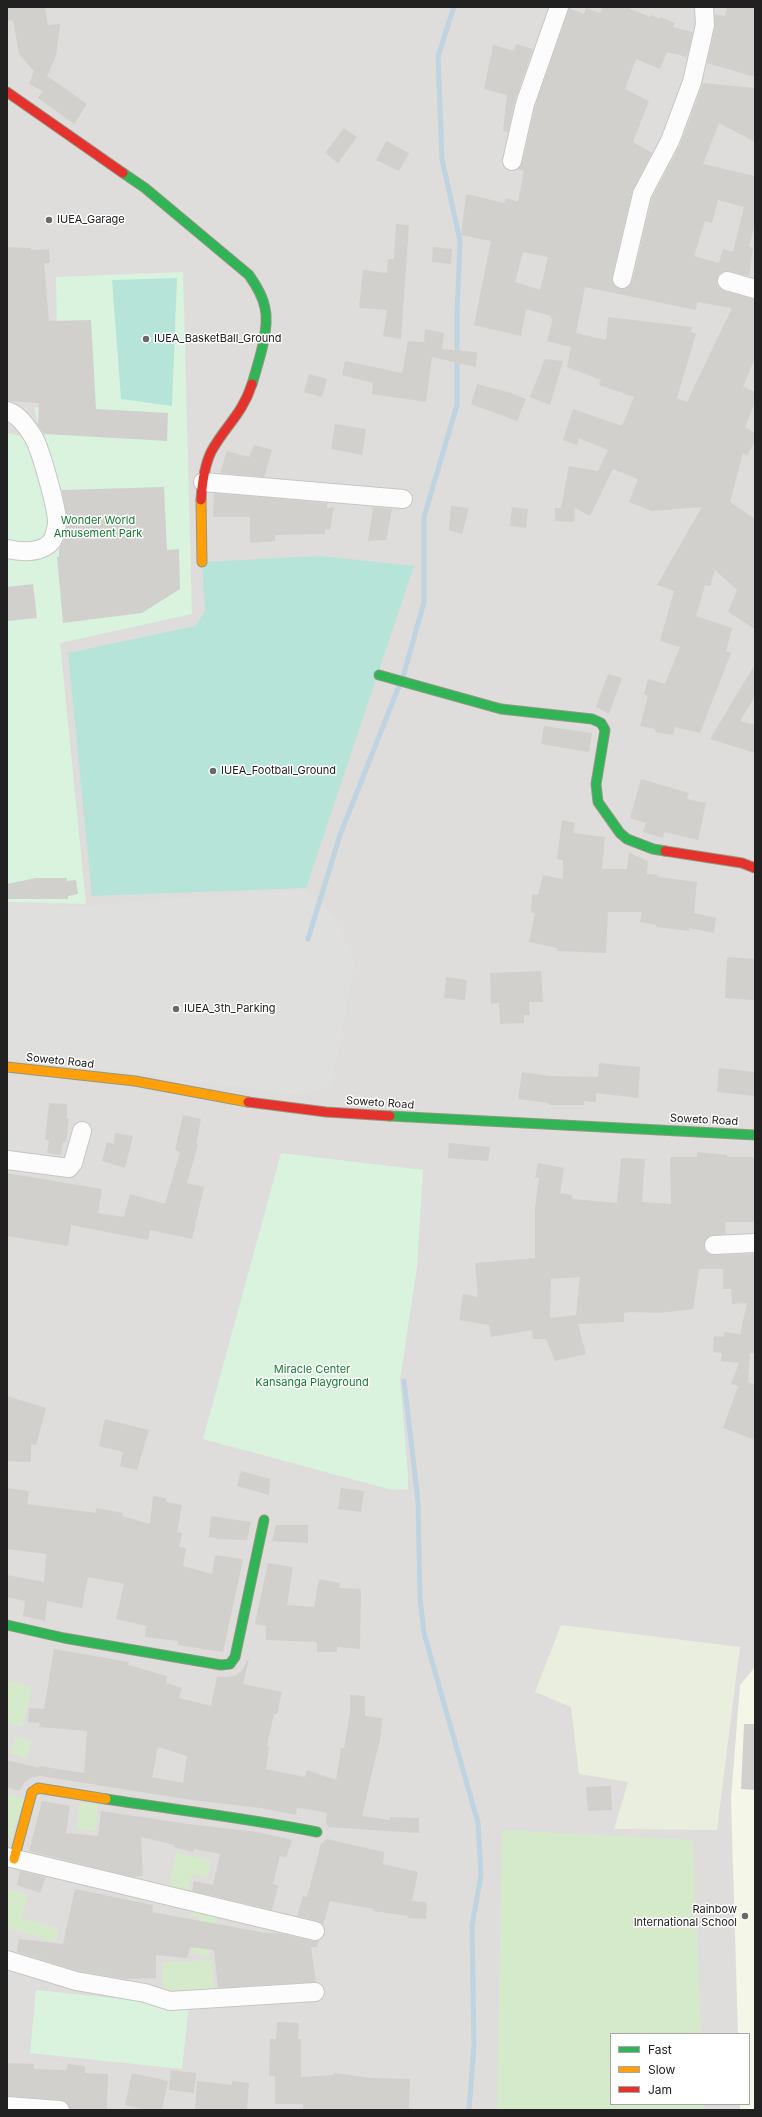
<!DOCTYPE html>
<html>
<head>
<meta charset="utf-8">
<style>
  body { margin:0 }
  #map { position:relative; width:762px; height:2117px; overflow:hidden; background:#eeeeea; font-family:Inter,sans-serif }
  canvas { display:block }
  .frame { position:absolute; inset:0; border:8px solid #212121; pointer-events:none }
  .legend { position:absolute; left:610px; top:2033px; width:140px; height:72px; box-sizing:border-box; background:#fff; border:1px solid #a6a6a6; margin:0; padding:5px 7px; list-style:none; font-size:12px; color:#212121 }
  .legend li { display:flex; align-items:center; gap:8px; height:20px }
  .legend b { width:20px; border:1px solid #a6a6a6 }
</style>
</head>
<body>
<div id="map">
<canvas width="762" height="2117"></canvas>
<div class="frame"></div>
<ul class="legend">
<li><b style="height:5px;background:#30b455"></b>Fast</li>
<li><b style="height:5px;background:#ff9f0a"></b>Slow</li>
<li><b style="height:5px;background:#e5322d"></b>Jam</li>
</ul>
</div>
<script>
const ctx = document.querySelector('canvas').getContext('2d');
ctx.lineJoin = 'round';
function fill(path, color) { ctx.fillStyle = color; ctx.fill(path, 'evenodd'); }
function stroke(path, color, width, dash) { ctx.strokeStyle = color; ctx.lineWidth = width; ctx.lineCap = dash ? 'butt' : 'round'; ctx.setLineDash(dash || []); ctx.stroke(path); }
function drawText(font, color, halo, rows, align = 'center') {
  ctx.font = font + ' Inter,sans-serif'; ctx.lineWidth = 3; ctx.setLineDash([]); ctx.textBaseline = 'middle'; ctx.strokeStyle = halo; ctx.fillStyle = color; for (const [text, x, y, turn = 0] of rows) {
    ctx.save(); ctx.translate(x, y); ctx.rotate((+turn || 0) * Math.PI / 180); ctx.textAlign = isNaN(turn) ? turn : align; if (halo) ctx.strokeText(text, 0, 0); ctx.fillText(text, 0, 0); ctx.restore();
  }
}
fill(new Path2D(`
  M7,7H755V2110H7ZM611,2034H749V2104H611Z`), '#dedddb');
fill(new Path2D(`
  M755,1667V2110H740V2104H749V2034H738L731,1799L740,1685Z`), '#f4f7e7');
fill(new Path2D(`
  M561,1625L740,1647L717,1830L614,1829L628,1782L579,1774L571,1707L535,1692Z`), '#eaeede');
fill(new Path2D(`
  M7,1680L32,1687L22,1727L9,1723L10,1719L7,1718Z
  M16,1737L32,1742L26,1759L11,1753Z
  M7,1795L25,1799L7,1848Z
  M80,1802L98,1804L96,1831L77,1829Z
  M502,1830L693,1840L701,2034H611V2104H704V2110H497Z
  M176,1853L211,1860L207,1877L192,1874L188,1894L168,1890Z
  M7,1889L28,1895L22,1918L59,1929L55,1942L7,1928Z
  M191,1911L217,1916L210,1957L192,1953L193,1948H199L202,1936L196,1934L199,1918L190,1916Z
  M212,1960L214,1989L163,1991L162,1962Z`), '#d5eacb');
fill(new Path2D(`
  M183,272L192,614L60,643L86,904L7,902V433L42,440L34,407L86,416L57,340L56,277Z
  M281,1153L423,1170L417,1267L400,1380L408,1475V1489L392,1490L203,1439Z
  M36,1990L189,2006L182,2069L30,2053Z`), '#d9f3de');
fill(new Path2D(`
  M177,278L172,406L121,399L112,280Z
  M321,556L414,566L306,888L92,896L68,653L195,626L205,611L202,562Z`), '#b7e4d9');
fill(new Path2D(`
  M306,890L332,914L355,961L331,1087L294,1094L7,1057V903L83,906L244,893Z`), '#dfdfdd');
stroke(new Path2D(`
  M403,677L424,602V517L457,405V315L460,241L442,159L438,56L454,7
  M308,939L340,835L399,686
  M404,1381L418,1501L420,1598L424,1633L478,1823L481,1875L472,1926L474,2045L469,2110`), '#bfd3e0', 5);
fill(new Path2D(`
  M7,7H45L48,25L60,24L56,56L47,76L87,104L74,124L38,98L43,91L29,84L34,71L19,54L13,20L7,21Z
  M602,7H626L650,17L651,15L659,19L660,17L675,23L673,27L693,32L687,57L667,52L660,69L636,59L625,89L649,101L633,142L652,153L632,192L612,277V282L619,289H625L632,282L652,198L680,145L703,83L755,88V142L719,123L703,164L755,176V223L749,247L753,248L749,276L725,271L719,274L717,283L719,288L724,291L755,299V358L743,387L755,392V402L745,427L755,433V441L747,456L743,453L730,502L755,519V629L728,612L737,590L715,570L710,586L705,585L696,616L732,628L726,651L731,653L700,733L675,727L673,735L655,732V729L640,726L648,696L644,694L648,679L665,684L680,647L660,641L674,591L657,585L702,507L652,511L629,502L638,479L613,469L590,516L575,508L574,522L555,521V508H561L569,466L598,471L608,450L579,438L577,445L563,440L573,409L622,426L634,397L599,385L601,380L567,367L571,347L547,341L553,319H551V316L526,309L521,336L474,325L491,241L461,235L466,194L504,203L506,198L518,202L524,171L518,169L522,163L535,107L569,8L584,14L586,8L600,13ZM718,200L744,207L733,252L723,249L719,263L694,256L705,221L712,223ZM523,252L548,257L540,290L515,282ZM585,287L696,310L697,302L732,308L687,402L677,398L696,334L691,332L692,327L608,317L606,340L576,333Z
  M727,7H755V77L707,63L715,27V14L725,16Z
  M516,44L533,49L515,101L508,132L503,131L507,95L484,89L493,45L514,51Z
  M344,128L357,137L338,163L325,153Z
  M386,141L409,153L399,171L376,160Z
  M396,224L409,225L401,339L383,336L387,310L359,308L363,270L387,273L388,259H394Z
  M7,247L31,248V250L49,249L50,263H44L49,321L91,320L96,409L168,413L167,441L44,434L38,425L39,403L7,401Z
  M433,247L452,249L451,264L432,262Z
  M425,329L444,333L442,349L477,352L476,367L432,357L426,402L372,394L373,383L342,375L345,361L402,373L408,341L424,342Z
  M545,359L563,361L550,405L530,397Z
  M309,374L327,379L322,397L304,392Z
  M477,384L511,393L526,399L517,421L471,404Z
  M335,424L366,429L362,455L331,449Z
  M254,445L272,450L264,477L220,473L227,451L249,457Z
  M164,487L167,550L179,549L180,589L142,613L63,623L57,557H59V549L64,539L67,523L62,490Z
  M214,493L327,503V509L334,507L330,530L325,529V534L275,535V541L250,543V517H213Z
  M451,506L469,508L462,534L449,530Z
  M373,507L392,509L386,540L368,541Z
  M512,507L528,509L526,528L510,526Z
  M33,584L37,618L7,621V587Z
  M755,664V696L740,721L755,725V753L710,739Z
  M608,674L622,678L609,714L596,707Z
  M544,726L592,733L589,752L541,744Z
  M641,779L689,793L687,799L706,803L698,840L664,832L663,838L649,834L643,832L646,823L630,818Z
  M562,820L575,823L573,833L605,837L602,869H627L629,853L648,861L647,874L658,875V877L697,882L694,913L716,918L714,933L689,928V931L656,927V925L640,922L642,912H608L606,953L557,951V948L529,942L535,913L531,912L532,894L538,895L543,875L563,879V860L557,859Z
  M36,878H67V881L76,880L78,894L68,896V899H7V884Z
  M727,957L755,959L754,1000L725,998Z
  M541,971L543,1002H529L530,1015H524V1023L500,1024L499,1003L491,1004L490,973Z
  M446,977L467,980L465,1000L444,998Z
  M599,1063L640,1067L638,1098L596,1093V1102L584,1101V1105H549V1103L518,1099L522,1072L549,1076L598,1077Z
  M719,1068L755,1072V1096L717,1092Z
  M49,1103L67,1104V1118L69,1119L66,1142H63L61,1155L47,1153L49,1140H45Z
  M183,1115L201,1119L196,1144L198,1145L187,1183L204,1187L192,1239L150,1230L148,1240L71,1225L68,1246L7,1236V1173L102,1189L98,1213L124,1217L130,1194L165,1204L180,1152L175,1150Z
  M115,1133L133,1136L125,1168L102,1161L107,1142L114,1144Z
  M449,1143L490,1147L488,1161L448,1158Z
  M697,1152L727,1155V1157H755V1222H725L726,1234L709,1236L704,1245L705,1251L714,1255L755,1254V1354L750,1353L748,1382L755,1385V1440L723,1428L738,1386L731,1384L739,1363L721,1361L722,1353L713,1352L714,1336L724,1337V1332L740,1334L747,1303L732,1304L731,1289H723V1269H699L693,1309L659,1313L631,1312L624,1313V1322L578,1324L586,1354L555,1361L546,1339H533L532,1330L491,1337L489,1325L459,1320L463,1294L478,1297L475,1263L535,1258V1207L539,1178H535L538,1163L564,1168L560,1193L572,1195V1199L617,1203L621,1158L645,1159L642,1202L671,1204L670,1157H697ZM580,1277L576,1315L550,1318L551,1279Z
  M7,1396L46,1408L36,1445L31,1444V1462L7,1461Z
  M105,1419L149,1430L137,1470L120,1466L123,1452L99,1446Z
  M241,1471L270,1479L269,1495L237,1486Z
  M7,1488L29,1491L27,1504L96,1513V1508L123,1513L122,1516L150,1524L153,1496L166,1498V1502L182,1505L177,1532L182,1533L179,1547L186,1548L183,1566L212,1574L215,1555L243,1559L223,1652L178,1645V1641L145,1637L146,1626L116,1619L124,1584L120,1583L88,1577L82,1608L47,1601L45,1621L23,1616L25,1601L7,1597V1575L44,1582L46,1554L7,1549Z
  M341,1488L364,1491L361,1512L338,1509Z
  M211,1516L251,1522L247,1540L216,1539L217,1538L209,1537Z
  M276,1525H308V1543L272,1541Z
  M268,1563L293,1567L287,1605L314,1607L319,1579L340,1583L339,1588L361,1589L360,1649L337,1647V1652H317V1642L266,1640V1626L255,1624Z
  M54,1649L129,1662L128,1665L167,1676L166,1683L182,1688L179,1698L211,1706L217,1677H228L237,1675L242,1670L249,1658L243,1684L282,1692L277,1714H274L267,1746H269L266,1769L305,1777L307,1770L336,1780L341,1748H344L350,1713V1695L365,1696V1716L382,1718L381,1734L362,1816L390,1820V1817L419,1818V1833L328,1827L326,1823L327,1813L312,1810L297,1808L296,1815L261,1808L192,1800L40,1776L32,1777L25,1782L19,1791L7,1787V1760L39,1768V1766L84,1773L87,1731L39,1727L40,1723L28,1722L29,1708L44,1709ZM158,1747L187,1756L183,1783L152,1777Z
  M744,1724H755V1790L741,1789Z
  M611,1786L612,1810L588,1811L586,1787Z
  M42,1801L70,1806L66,1833L98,1836L101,1811L188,1824L257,1832L292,1840L286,1858L280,1856L273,1884L278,1886L272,1910L192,1891L194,1881L213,1885L220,1854L194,1849L193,1852L174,1847L175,1845L141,1837L143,1876L133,1877L29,1851Z
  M327,1839L384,1852L383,1864L418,1872L412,1901L427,1902L426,1919L408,1918L409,1916L373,1911L374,1909L330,1901L323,1925L317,1921L297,1916L303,1896L307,1897L321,1844Z
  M20,1871L46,1877L40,1893L17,1885Z
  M75,1889L153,1905L152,1912L266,1933H278L313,1941L319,1940L317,1947H311L316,1982L218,1988L214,1950L190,1947L187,1958L156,1955V1978L125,1979L78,1971L17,1952L19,1939L63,1944Z
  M277,2022L299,2023L298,2039H301V2077L334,2075V2073L372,2078L410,2079L409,2110H303V2104H275V2076H269L270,2039H276Z
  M7,2063L34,2064V2069L67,2070L68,2064L85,2066V2073L108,2074L107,2109H70L66,2102L61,2100L7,2096Z
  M171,2070L196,2073L194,2093L169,2090Z
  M132,2073L168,2081L162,2110H146L125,2105Z
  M197,2081L232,2085V2081L249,2083L247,2110H195Z`), '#d1d0cd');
const street = new Path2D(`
  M512,161L525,104L559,7
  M622,279L642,194L670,141L692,82L705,25L704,7
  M727,281L755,289
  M7,411C18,414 28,428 34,438C41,451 57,508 57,522C57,527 54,539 51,542C40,554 21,552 7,549
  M203,482L403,499
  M7,1160L69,1168L73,1163L82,1131
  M714,1245L755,1243
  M7,1857L315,1931
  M7,1960L76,1981L145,1993L170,2001L315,1992
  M7,2106L60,2110`);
const fast = new Path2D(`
  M123,173L145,188L249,275C256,285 263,296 265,308C270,328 258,364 252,384
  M379,675L501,709L592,719L601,723L605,730L596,784L598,802L620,833L627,839L653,849L665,851
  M390,1116L755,1135
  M7,1625L64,1638L221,1665L230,1664L235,1657L264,1520
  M106,1799C176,1810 247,1818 317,1832`);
const slow = new Path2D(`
  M201,500L202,562
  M7,1067L135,1081L248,1102
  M14,1859L32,1792L38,1788L106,1799`);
const jam = new Path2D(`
  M7,92L123,173
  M201,500C202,484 204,467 211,452C225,426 242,415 252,384
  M665,851L742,863L755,868
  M248,1102L326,1112L390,1116`);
stroke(street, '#c6c6c4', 20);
stroke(fast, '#929882', 11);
stroke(slow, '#929882', 11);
stroke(jam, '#929882', 11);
stroke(street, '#fcfcfc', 18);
stroke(fast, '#30b455', 9);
stroke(slow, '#ff9f0a', 9);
stroke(jam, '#e5322d', 9);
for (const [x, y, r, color] of [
  [49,220,4,"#696967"],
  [146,339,4,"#696967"],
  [213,771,4,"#696967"],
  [176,1009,4,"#696967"],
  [745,1916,4,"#696967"]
]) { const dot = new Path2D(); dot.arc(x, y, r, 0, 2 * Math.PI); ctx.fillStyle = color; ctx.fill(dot); stroke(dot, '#fff', 1.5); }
drawText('11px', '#212121', '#fff', [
  ["IUEA_Garage",57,220],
  ["IUEA_BasketBall_Ground",154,339],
  ["IUEA_Football_Ground",221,771],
  ["IUEA_3th_Parking",184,1009],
  ["Rainbow",737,1910,"right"],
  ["International School",737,1923,"right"]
], 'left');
drawText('11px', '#127b2f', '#fff', [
  ["Wonder World",98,521],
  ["Amusement Park",98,534],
  ["Miracle Center",312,1370],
  ["Kansanga Playground",312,1383]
]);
drawText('11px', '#212121', '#fff', [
  ["Soweto Road",60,1061,6],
  ["Soweto Road",380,1103,4],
  ["Soweto Road",704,1120,3]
]);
</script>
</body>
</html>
